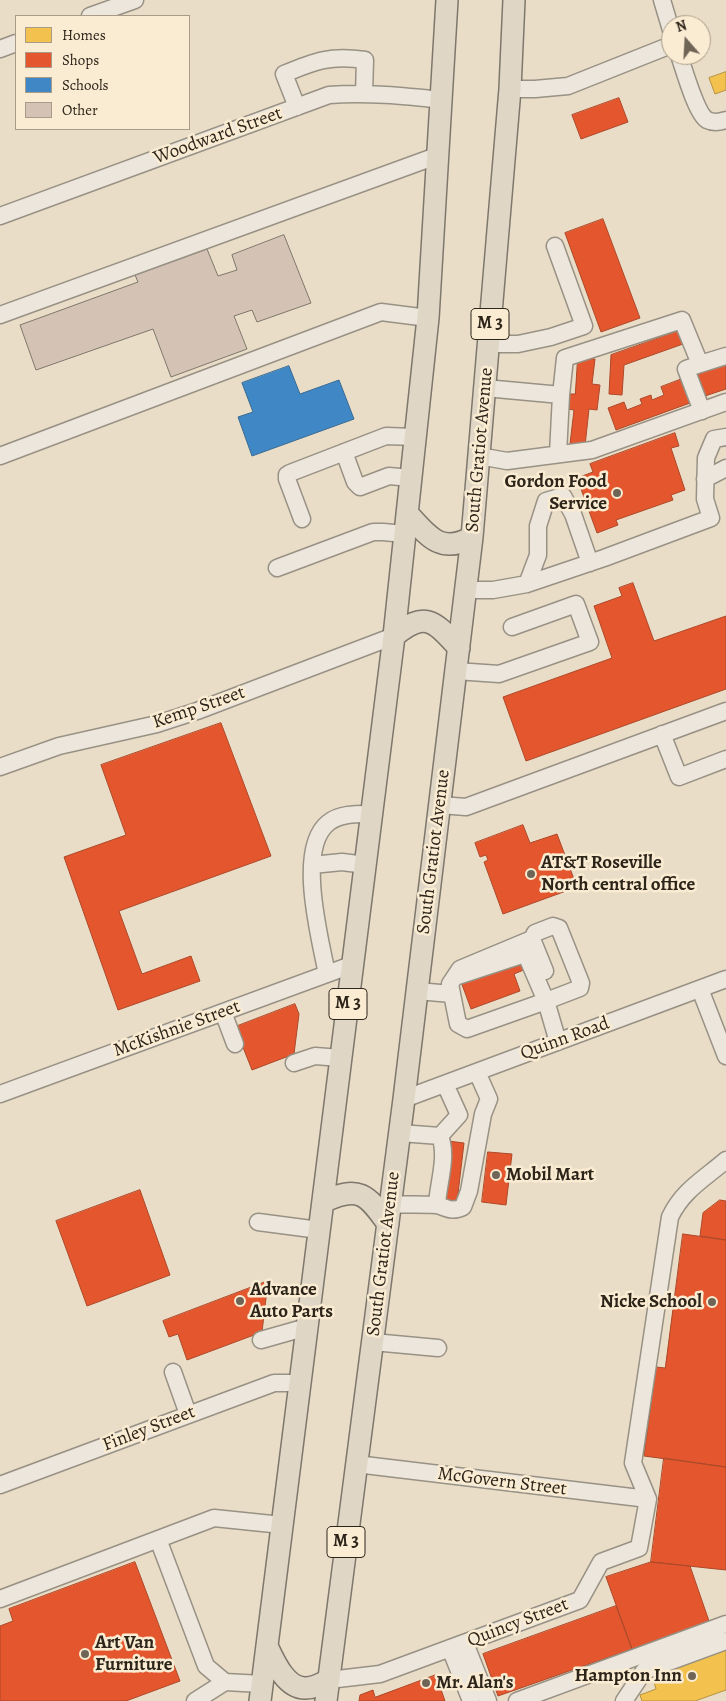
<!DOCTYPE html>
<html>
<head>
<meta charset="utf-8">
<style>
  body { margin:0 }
  #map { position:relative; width:726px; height:1701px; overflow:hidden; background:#e9ddc8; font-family:Alegreya,serif }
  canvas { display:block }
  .legend { position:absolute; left:15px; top:15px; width:175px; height:115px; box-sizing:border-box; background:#faecd2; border:1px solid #a89c88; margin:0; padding:6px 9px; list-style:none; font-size:15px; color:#2d241a }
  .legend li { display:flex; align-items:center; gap:10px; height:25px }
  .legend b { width:25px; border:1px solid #a89c88 }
  .north { position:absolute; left:661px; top:15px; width:50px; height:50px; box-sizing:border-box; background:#faecd2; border:1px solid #a89c88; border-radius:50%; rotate:341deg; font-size:14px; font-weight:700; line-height:20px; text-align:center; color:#2d241a }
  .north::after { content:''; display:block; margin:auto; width:18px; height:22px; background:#6f6557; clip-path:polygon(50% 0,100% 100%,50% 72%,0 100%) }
</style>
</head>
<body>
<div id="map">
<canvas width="726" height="1701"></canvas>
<ul class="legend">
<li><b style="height:14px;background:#f2c14e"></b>Homes</li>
<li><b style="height:14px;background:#e4572e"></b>Shops</li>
<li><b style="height:14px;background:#3f88c5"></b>Schools</li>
<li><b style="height:14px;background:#d4c3b5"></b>Other</li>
</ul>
<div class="north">N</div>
</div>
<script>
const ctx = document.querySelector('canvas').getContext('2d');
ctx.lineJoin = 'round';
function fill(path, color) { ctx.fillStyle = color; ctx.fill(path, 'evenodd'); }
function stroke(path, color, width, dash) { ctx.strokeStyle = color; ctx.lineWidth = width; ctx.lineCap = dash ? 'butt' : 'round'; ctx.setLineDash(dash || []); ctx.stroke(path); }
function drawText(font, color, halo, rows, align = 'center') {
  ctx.font = font + ' Alegreya,serif'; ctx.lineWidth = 5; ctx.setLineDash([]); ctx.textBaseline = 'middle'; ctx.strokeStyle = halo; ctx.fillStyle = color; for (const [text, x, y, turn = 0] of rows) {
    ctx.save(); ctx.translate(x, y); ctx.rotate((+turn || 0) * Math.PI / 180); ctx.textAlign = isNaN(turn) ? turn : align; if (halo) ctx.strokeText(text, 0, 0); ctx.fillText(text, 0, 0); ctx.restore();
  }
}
const homes = new Path2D(`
  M726,72V90L715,94L709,78Z
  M726,1649V1690L695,1701H642L640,1695L656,1689L654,1682L660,1680L657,1673Z`);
fill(homes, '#f2c14e');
stroke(homes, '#b7923e', 1);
const shops = new Path2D(`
  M619,98L628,122L581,139L572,115Z
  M603,219L640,318L601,332L565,233Z
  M679,331L683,344L624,365L622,395L609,394L611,355Z
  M578,358L595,359L592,384L600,385L597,410L589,409L585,446L570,444L574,410L568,409L569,394H575Z
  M726,364V389L702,397L694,375Z
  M682,379L690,403L616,430L608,408L624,402L627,410L642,404L640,399L651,395L652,400L664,395L661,387Z
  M675,433L679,446L671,448L685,490L671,495L673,500L616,520L618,525L597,533L577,478L593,472L590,464Z
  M633,583L654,641L726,616V689L526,761L503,697L612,658L594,606L622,596L619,588Z
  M221,723L271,856L119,911L142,974L191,956L200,981L118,1010L64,857L126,835L101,765Z
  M523,825L530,843L557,834L577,887L503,914L484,862L488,860L486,855L480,857L475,843Z
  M521,957L526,969L514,974L520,991L471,1009L460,979Z
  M295,1004L299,1014L294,1054L252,1070L235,1027Z
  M448,1141L464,1143L457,1202L441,1200Z
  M488,1152L512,1154L506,1205L482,1202Z
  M140,1190L170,1275L87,1306L56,1221Z
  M720,1200L726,1201V1240L700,1236L703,1213Z
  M683,1234L726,1240V1467L644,1456L656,1367L665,1368Z
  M268,1281L262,1332L187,1360L178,1334L169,1337L163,1321Z
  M664,1458L726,1467V1570L651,1562Z
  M135,1562L180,1681L126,1701H0V1626L13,1621L9,1609Z
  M651,1562L690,1566L709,1621L632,1649L606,1577Z
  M616,1606L632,1649L498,1696L483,1654Z
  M436,1675L445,1701H359L360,1695L373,1690L375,1697Z`);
fill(shops, '#e4572e');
stroke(shops, '#ad4828', 1);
const schools = new Path2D(`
  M289,366L300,394L339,380L354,419L252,456L238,417L253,412L242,383Z`);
fill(schools, '#3f88c5');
stroke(schools, '#3a6a92', 1);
const building = new Path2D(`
  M284,235L311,303L257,322L252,310L234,316L247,349L171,377L153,329L36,370L20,325L138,282L135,275L207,249L218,276L237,270L232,255Z`);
fill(building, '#d4c3b5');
stroke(building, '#7e776c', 1);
const minor = new Path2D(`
  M662,0L671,30
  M90,16L135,0
  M0,49L16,43
  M679,55C684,69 696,113 707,120C713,123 720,122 726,120
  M510,89H535L568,86L671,45
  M297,107L284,74C315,61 330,55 365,60L364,94
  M0,216L329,95C366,92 405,96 442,100
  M0,315L439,155
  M488,344H518L551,337L584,326L555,246
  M700,364L686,369L702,411
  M485,388L561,395L565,358L682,320L700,364L726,356
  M344,452L355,482L360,487L389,476L411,478
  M558,454L561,395
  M0,456L381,312L428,318
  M479,456L507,461L592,450L726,402
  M705,479L726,468
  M302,519L287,479V475L290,473L386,436L415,437
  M277,568L373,532H383L405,534
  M527,584L538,555V526L546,501L563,496L573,514L590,563
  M466,590H493L527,584L604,558L711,518L705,499L706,458L714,439L726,437
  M456,671L499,674L590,642L576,604L512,627
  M662,734L679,777L726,759
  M0,767L59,746L157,724L197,711L394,636
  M440,805L466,807L726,711
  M312,865L342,862L366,865
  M545,971L532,939L535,933L553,926L559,928L581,983L580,988L546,1001L558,1042
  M327,974C320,938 296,849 328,823C340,813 358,814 372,814
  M455,977L522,955L527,957L546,1001L467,1029L458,1024L450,984L460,969L532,939
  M700,989L726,1056
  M417,991L452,994
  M223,1012L235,1044
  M294,1063L315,1056L341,1058
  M0,1094L354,964
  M404,1099L726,979
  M400,1133L440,1136C448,1157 438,1183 437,1205
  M440,1136L459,1115L445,1084
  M390,1204C405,1205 421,1204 436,1205C447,1207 450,1213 463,1207L469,1191L483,1114L489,1099L477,1072
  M258,1222L319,1230
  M261,1340L307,1327
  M373,1342L438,1348
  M173,1372L188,1414
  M356,1464L648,1499
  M0,1485L274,1383H299
  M648,1499L633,1463L670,1217C683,1190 704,1179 726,1160
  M158,1539L206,1666L225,1682L195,1701
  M0,1599L214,1518L282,1525
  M465,1643L488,1701
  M450,1648L471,1701
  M329,1680L380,1674L580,1600L601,1562L639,1548L648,1499
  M225,1682L262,1684
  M517,1701L726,1624
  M624,1701L644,1671L726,1641`);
const major = new Path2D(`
  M408,514C428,536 441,555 472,537
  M394,636C426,610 434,621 459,648
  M323,1202C359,1185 367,1194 388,1224
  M267,1646C274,1661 286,1689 306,1688C314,1688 321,1684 329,1680
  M260,1701L394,636L428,318L447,0
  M326,1701L404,1099L472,537L510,89L514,0`);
stroke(minor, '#989184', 19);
stroke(major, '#7e776c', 24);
stroke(minor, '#ece6dc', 16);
stroke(major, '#e0d6c6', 21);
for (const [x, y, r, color] of [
  [617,493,5,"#6f6557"],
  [531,874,5,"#6f6557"],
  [496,1175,5,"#6f6557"],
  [240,1301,5,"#6f6557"],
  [712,1302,5,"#6f6557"],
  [85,1654,5,"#6f6557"],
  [692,1676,5,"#6f6557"],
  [426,1683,5,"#6f6557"]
]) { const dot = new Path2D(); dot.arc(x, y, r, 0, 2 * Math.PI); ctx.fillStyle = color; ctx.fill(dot); stroke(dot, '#faecd2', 2); }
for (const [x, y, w] of [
  [490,324,38],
  [348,1004,38],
  [346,1542,38]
]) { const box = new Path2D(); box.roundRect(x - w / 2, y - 15.5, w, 31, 4); ctx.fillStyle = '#faecd2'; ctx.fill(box); stroke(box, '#2d241a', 1); }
drawText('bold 18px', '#2d241a', null, [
  ["M 3",490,324],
  ["M 3",348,1004],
  ["M 3",346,1542]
]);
drawText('19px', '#2d241a', '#faecd2', [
  ["Woodward Street",218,136,-20],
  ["South Gratiot Avenue",480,450,-85],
  ["Kemp Street",199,708,-19],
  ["South Gratiot Avenue",434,852,-83],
  ["McKishnie Street",177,1029,-20],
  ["Quinn Road",565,1039,-20],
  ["South Gratiot Avenue",384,1254,-83],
  ["Finley Street",149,1429,-21],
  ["McGovern Street",502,1482,7],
  ["Quincy Street",518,1623,-21]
]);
drawText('bold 19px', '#2d241a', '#faecd2', [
  ["Gordon Food",607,482,"right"],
  ["Service",607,504,"right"],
  ["AT&T Roseville",541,863],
  ["North central office",541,885],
  ["Mobil Mart",506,1175],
  ["Advance",250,1290],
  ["Auto Parts",250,1312],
  ["Nicke School",702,1302,"right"],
  ["Art Van",95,1643],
  ["Furniture",95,1665],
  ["Hampton Inn",682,1676,"right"],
  ["Mr. Alan's",436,1683]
], 'left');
</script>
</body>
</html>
